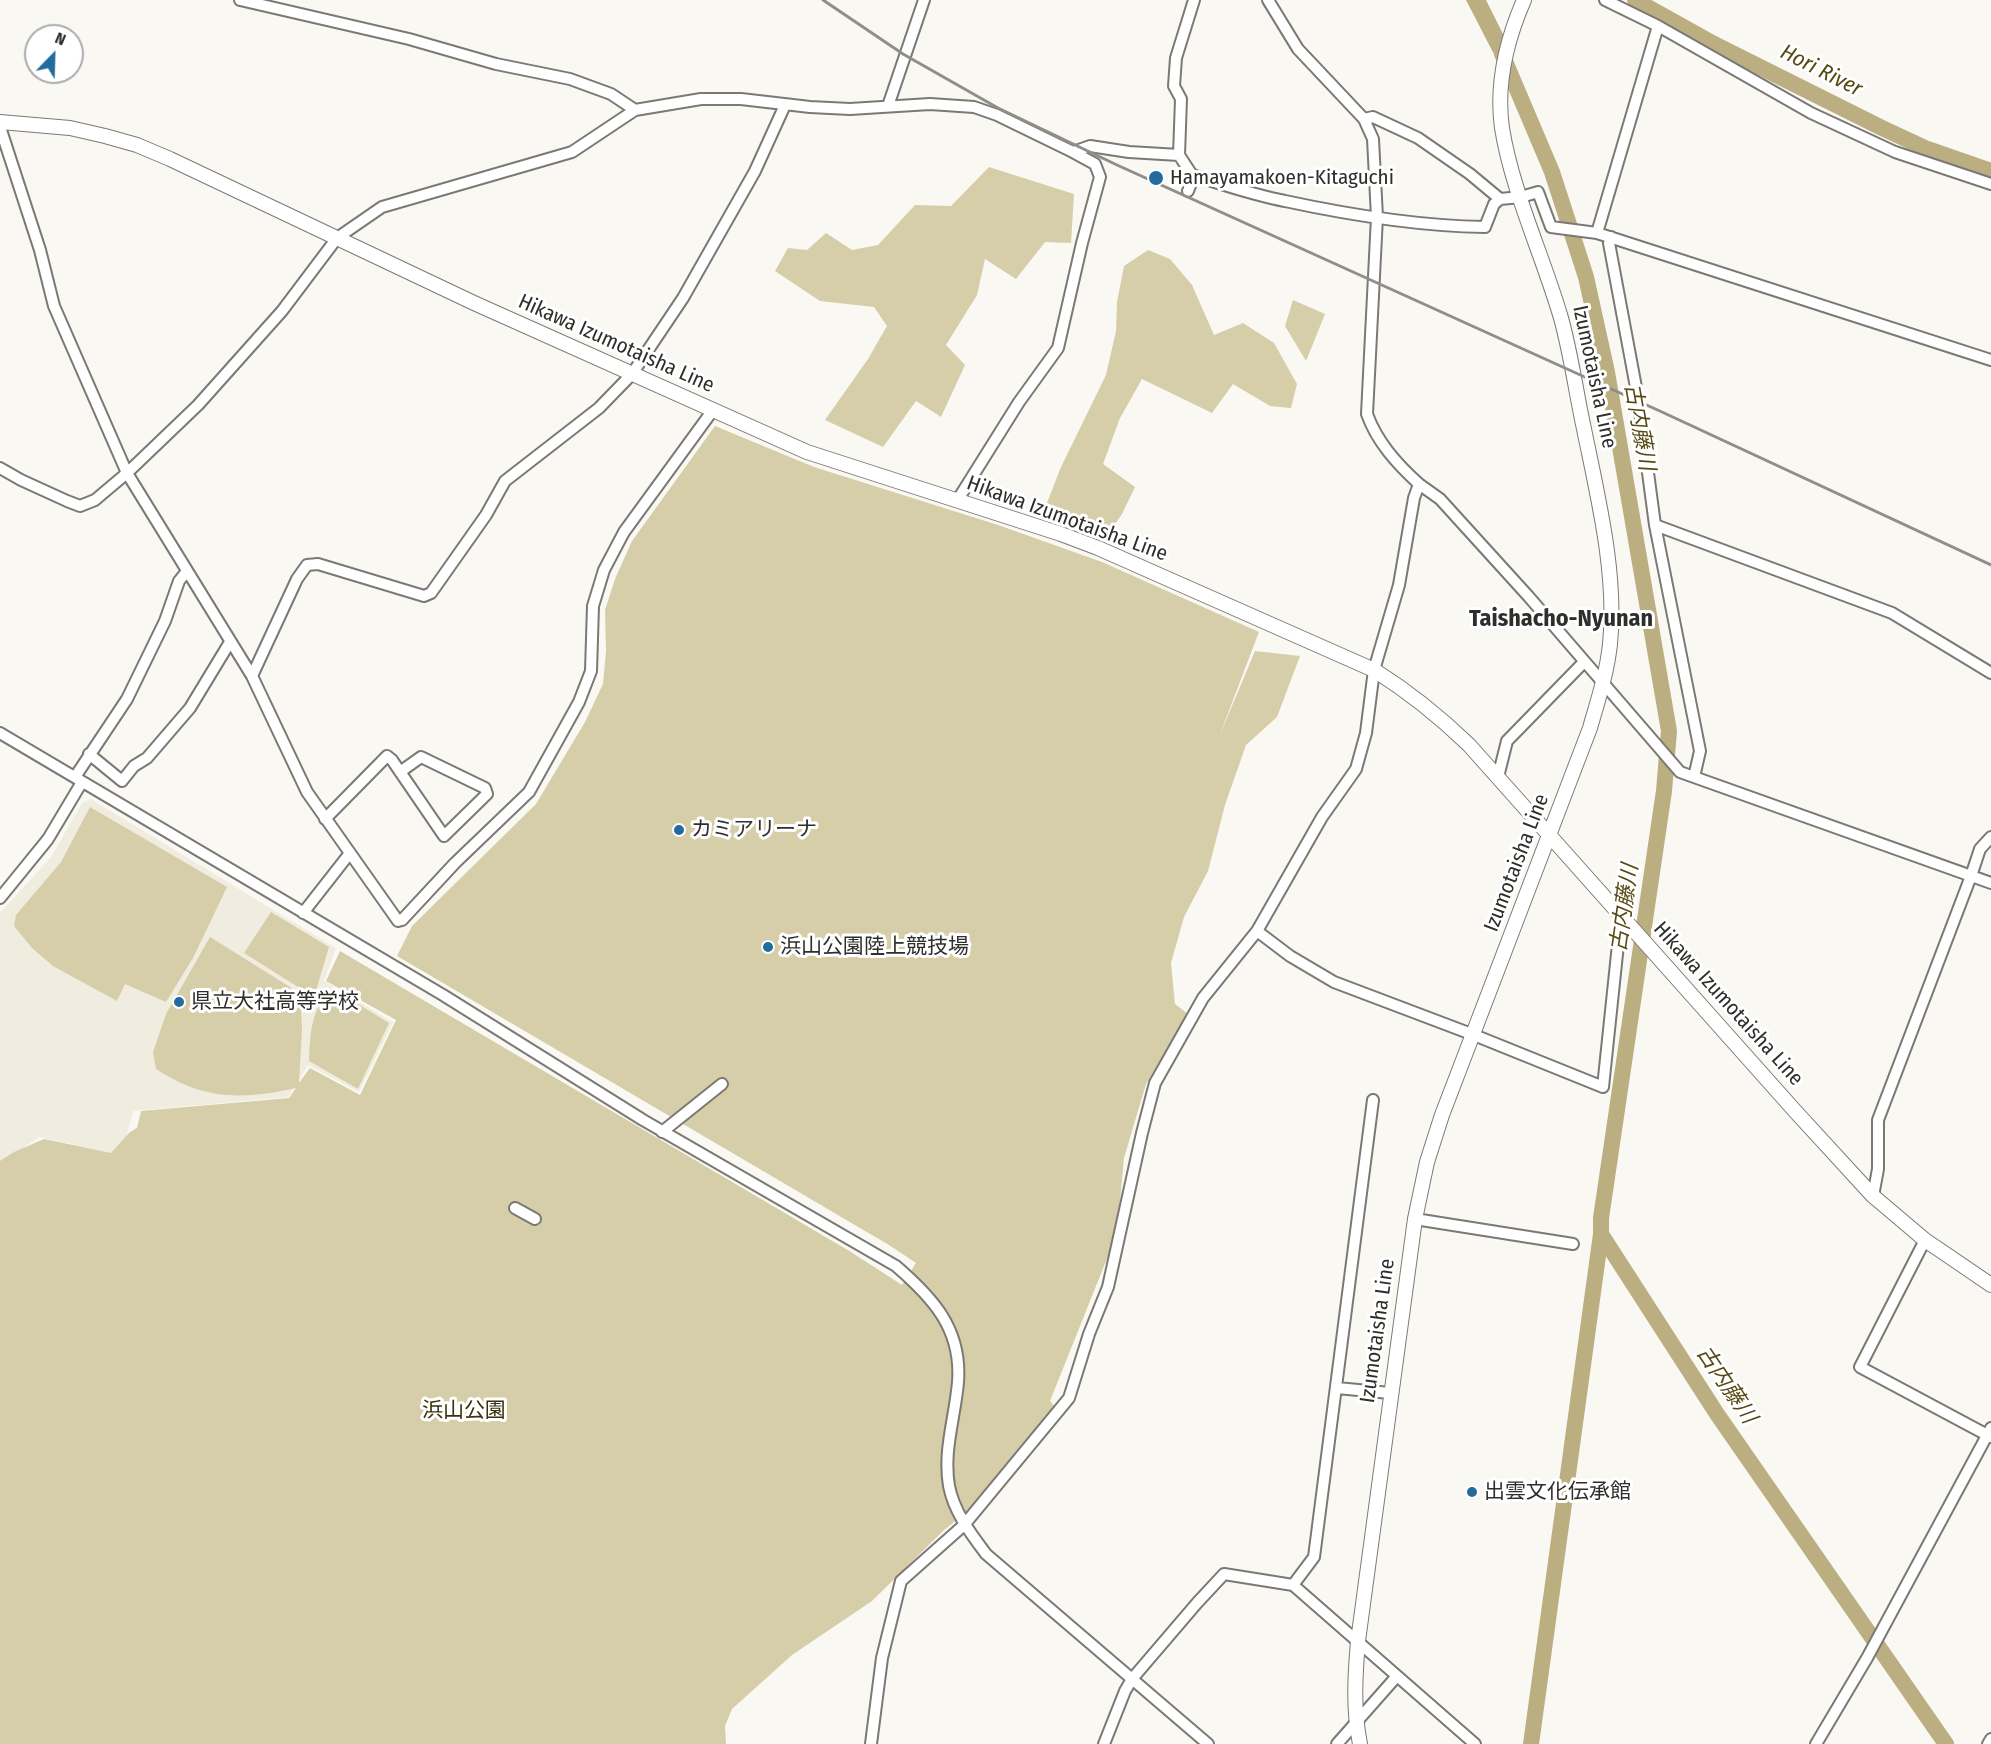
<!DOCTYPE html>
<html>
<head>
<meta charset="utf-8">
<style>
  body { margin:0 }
  #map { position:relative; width:1991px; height:1744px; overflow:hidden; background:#faf8f3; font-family:"Fira Sans Condensed",sans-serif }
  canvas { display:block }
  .north { position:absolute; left:24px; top:24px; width:60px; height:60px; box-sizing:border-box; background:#fff; border:2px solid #ababab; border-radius:50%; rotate:23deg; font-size:16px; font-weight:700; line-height:24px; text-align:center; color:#2e2e2c }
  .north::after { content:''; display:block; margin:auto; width:21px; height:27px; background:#236b9f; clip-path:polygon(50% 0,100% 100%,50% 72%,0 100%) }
</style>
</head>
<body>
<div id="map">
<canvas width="1991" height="1744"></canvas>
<div class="north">N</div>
</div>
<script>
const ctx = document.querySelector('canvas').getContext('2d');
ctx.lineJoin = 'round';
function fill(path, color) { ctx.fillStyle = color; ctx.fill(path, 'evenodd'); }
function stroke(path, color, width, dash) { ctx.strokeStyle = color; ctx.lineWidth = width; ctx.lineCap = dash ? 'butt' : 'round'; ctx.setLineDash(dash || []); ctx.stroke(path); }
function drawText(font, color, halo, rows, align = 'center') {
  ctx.font = font + ' "Fira Sans Condensed","Noto Sans JP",sans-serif'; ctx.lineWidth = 6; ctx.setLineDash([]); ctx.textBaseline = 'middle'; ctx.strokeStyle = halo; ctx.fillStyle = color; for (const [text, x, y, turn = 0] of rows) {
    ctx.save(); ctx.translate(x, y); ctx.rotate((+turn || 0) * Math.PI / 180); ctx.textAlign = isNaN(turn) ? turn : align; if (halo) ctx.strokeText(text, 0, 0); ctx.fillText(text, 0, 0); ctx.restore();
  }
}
fill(new Path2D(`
  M91,799L336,948L324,981L393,1022L359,1092L308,1065L288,1097L133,1111L122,1156L39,1137L0,1164V913L51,857L82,803Z`), '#f0ede0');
fill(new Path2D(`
  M989,167L1074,194L1071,243L1045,242L1016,279L985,259L977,295L946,345L965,365L941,417L916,401L883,447L825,420L868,359L887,326L874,307L820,301L775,271L788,248L807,250L826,233L852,250L878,245L915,205L951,206Z
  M1148,250L1170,259L1192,285L1214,335L1243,323L1274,343L1297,384L1291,408L1270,406L1233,384L1212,413L1142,379L1120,418L1103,464L1135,487L1122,514L1108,534L1060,518L1045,508L1061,467L1106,375L1116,331L1117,302L1124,266Z
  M1293,300L1325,314L1306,361L1285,326Z
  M715,426L814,467L998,525L1102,562L1259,632L1219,737L1255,651L1300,656L1277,717L1246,745L1225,805L1208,871L1184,917L1171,963L1175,1004L1188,1014L1146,1084L1124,1158L1119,1212L1117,1215L1116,1236L1050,1401L1054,1406L970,1509L943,1531L872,1601L792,1655L732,1709L725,1726L726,1744H0V1161L14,1152L44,1139L111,1153L130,1132L137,1128L141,1111L289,1098L296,1088C242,1100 203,1100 156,1069L153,1052L166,1014L210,937L290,987L301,1009L302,1029L299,1083L310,1068L360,1095L396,1020L326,981L340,951L851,1252L902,1285L916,1263L889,1245L397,956L412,926L536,804L585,722L603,684L606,651L605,610L615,579L632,541Z
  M90,807L227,887L193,958L166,1002L125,984L117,1001L53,966L32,948L14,926L16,915L61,862Z
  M271,912L329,947L314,997L244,953Z
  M334,989L389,1023L358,1089L309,1061C310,1035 311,1005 334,989Z`), '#d6cda9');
fill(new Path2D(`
  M1466,0H1486L1506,40L1499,64Z`), '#bbae81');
stroke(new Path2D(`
  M1635,0L1714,44L1882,128L1925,148L1991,171
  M1502,54L1552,172L1586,277L1607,372L1669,731L1664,791L1601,1218V1234L1531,1744
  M1601,1234L1717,1414L1946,1744`), '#bbae81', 16);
const minor = new Path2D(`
  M240,0L409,39L496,64L570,79L611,94L635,110L701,99H741L810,107L850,109L930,104L974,107L997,115L1073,152L1090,146L1129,152L1179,155L1192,175C1222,184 1253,195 1285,201C1350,215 1417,226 1485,227L1494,204L1500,199
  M1605,0L1658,26L1811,113L1895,152L1991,184
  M888,106L924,0
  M1364,119L1373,117L1418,138L1470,174L1500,199L1521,197L1538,192L1551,227L1597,233L1991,360
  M0,127L40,250L54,306L127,473L252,676L307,792L398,921L402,920L455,863L529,792L579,702L591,671L593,606L604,570L624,532L713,410
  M1179,155L1181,99L1174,86L1176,58L1194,0
  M1188,191L1194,176
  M1597,233L1658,26
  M1611,237L1609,243L1638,398L1655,525L1700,751L1694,777
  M0,468L21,480L67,501L80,506L95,500L127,473L198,405L282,311L337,238L382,207L572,152L635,110
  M1419,484L1440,499L1529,597L1680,772L1991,883
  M957,501L1019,402L1058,348L1082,243L1100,177L1095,164L1073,152
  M1655,525L1892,613L1991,673
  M252,676L297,579L307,565L318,564L424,596L431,593L486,515L505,481L599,408L632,374L683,298L755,171L785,105
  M0,733L443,995L643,1120L896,1266C933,1298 962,1329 958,1382C955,1418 943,1450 949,1486C954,1512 971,1534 986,1554L1208,1744
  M89,754L122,781L134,766L147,758L190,708L230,642
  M75,777L127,699L165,621L179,581L187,571
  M1498,777L1507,741L1584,662
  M325,819L387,756L392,760L444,836L487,794L485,788L421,757L400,772
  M0,898L48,839L82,782
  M303,913L350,853
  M1257,931L1290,956L1334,982L1474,1035L1603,1087L1621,916
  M662,1132L722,1084
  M1873,1196L1878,1169V1120L1971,876L1980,849L1991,837
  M515,1208L535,1219
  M1415,1219L1573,1244
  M1925,1240L1860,1367L1991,1437
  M1337,1388L1390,1393
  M1293,1585L1475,1744
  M871,1744L882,1658L901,1581L964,1525L1069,1398L1089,1334L1108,1287L1142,1133L1155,1083L1203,998L1257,931L1322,817L1356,769L1366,733L1374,670L1399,585L1414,498L1419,484C1397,464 1377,442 1367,414L1377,217L1373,139L1364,119L1298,49L1268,0
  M1104,1744L1125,1691L1132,1679L1197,1603L1224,1574L1293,1585L1314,1557L1373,1100
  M1337,1744L1397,1676
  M1816,1744L1867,1658L1991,1428
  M1988,1744L1991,1739`);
const major = new Path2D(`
  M0,122L70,128L105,136L137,145L170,159L474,303L807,452L1061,534L1098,548L1374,670C1409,692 1439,716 1469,745L1795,1111L1873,1196L1925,1240L1991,1285
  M1360,1744C1353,1709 1355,1676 1358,1641L1415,1219L1427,1162L1442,1115L1590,728C1598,700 1607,673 1610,644C1617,574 1598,498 1584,429C1576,392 1571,354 1561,318C1543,256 1512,191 1502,128C1496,85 1507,39 1524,0`);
stroke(minor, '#7b7975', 14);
stroke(major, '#7b7975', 16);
stroke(minor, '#fff', 10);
stroke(major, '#fff', 14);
stroke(new Path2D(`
  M823,0L903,54L998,108L1117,165L1662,412L1991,565`), '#8f8e8b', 3);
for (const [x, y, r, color] of [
  [1156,178,8,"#236b9f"],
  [679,830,6,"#236b9f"],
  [768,947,6,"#236b9f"],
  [179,1002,6,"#236b9f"],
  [1472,1492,6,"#236b9f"]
]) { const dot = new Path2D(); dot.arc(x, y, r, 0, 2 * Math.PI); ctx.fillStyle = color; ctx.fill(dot); stroke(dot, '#fff', 2); }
drawText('21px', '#2e2e2c', '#fff', [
  ["Hamayamakoen-Kitaguchi",1170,178],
  ["カミアリーナ",691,830],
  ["浜山公園陸上競技場",780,947],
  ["県立大社高等学校",191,1002],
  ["出雲文化伝承館",1484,1492]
], 'left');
drawText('21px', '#2e2e2c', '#fff', [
  ["Hikawa Izumotaisha Line",616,344,24],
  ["Izumotaisha Line",1594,377,78],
  ["Hikawa Izumotaisha Line",1067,519,20],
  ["Izumotaisha Line",1517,863,-69],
  ["Hikawa Izumotaisha Line",1728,1004,48],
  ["Izumotaisha Line",1378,1331,-82]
]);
drawText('21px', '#3a310a', '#fff', [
  ["浜山公園",464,1411]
]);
drawText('italic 22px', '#574912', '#fff', [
  ["Hori River",1821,71,27],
  ["古内藤川",1639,427,80],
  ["古内藤川",1625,908,-82],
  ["古内藤川",1726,1385,56]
]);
drawText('bold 24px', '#2e2e2c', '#fff', [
  ["Taishacho-Nyunan",1561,619]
]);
</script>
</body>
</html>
